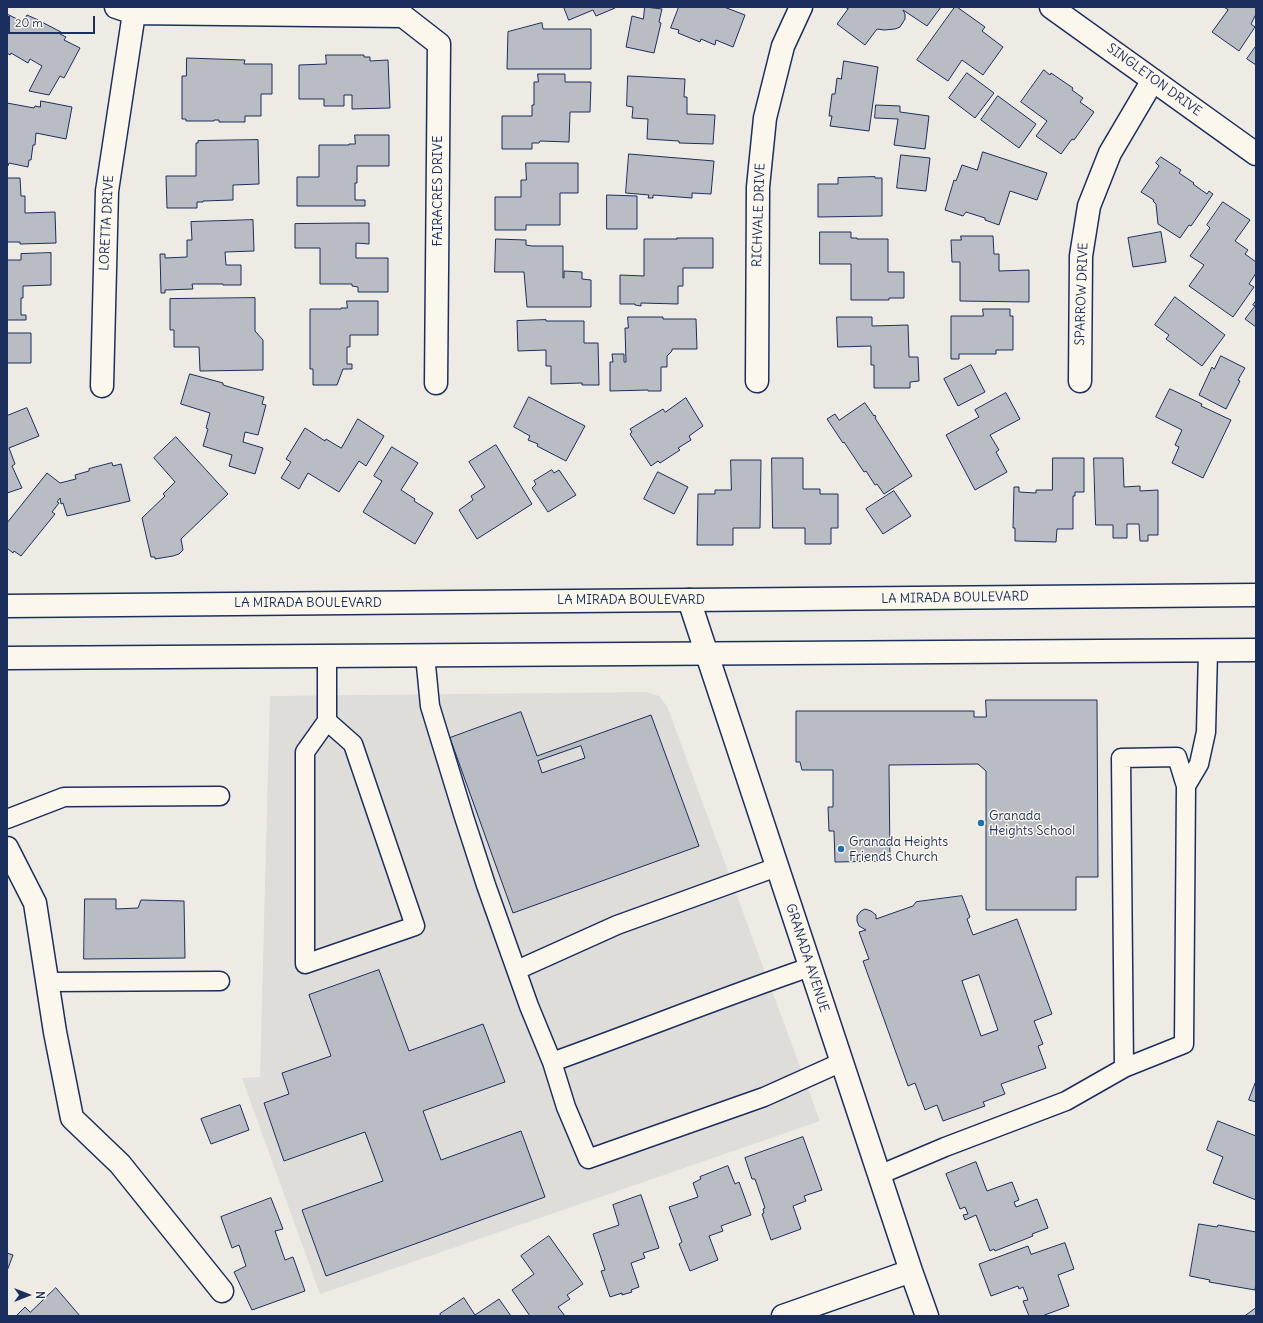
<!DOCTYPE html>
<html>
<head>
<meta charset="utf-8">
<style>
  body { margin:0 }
  #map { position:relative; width:1263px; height:1323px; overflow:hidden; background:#eeebe4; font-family:Delius,sans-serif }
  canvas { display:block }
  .frame { position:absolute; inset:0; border:8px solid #1b2f5e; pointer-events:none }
  .north { position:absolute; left:8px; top:1275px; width:40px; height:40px; -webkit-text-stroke:3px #fbf7ec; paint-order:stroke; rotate:90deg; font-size:11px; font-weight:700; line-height:16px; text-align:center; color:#1b2f5e }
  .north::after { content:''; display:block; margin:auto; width:14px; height:18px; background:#1b2f5e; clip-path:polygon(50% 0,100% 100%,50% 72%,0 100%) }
  .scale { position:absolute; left:8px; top:16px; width:87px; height:18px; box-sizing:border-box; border:2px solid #1b2f5e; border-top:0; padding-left:5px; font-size:12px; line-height:14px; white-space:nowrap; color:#1b2f5e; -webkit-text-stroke:3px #fbf7ec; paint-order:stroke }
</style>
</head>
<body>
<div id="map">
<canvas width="1263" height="1323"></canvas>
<div class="frame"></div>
<div class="north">N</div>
<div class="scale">20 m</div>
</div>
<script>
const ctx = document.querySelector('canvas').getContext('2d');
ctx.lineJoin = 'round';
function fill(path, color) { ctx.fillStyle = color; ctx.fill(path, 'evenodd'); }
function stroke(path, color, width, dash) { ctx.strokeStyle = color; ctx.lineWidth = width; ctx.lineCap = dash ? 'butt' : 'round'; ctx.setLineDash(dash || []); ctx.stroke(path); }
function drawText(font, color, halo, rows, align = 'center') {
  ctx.font = font + ' Delius,sans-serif'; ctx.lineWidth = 3; ctx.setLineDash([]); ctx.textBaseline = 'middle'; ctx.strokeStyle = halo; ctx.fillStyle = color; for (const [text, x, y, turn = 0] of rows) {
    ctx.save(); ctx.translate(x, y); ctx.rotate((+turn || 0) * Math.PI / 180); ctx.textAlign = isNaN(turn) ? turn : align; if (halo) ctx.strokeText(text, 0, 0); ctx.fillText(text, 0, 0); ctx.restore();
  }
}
fill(new Path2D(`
  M646,692L659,696L667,706L820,1121L320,1294L242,1078L260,1077L270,696Z`), '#deddda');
const building = new Path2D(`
  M564,7H614L615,8L596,16L593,10L569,20Z
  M645,7L662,9L659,22L661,23L654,53L626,47L632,16L643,19Z
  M679,7H724L745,15L733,47L716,40L715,45L701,39L700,42L678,33L679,30L671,28Z
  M845,7H941L927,26L903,10L905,14V19L900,27L895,29L884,30L877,29L865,45L837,24L848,9Z
  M955,7H957L985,27L982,31L1003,47L983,75L962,60L948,81L917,60Z
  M1224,7H1256V14L1251,24L1255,27L1239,51L1212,32L1228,10Z
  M7,14L23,22L27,15L36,19L61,32L60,34L66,37L64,40L80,48L64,78L60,76L49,95L29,91L42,66L30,59L28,63L11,53L10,55L7,53Z
  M542,23L543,29H591V69H507L508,32Z
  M1256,46V65L1247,59Z
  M326,55H364V57H370V61L388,60L390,108L352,109V95H344V106H324V99H299V65L326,64Z
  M187,58L245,60L244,64H272V94H261V116H245V122H219V120H214V121H186V119H182V76H186Z
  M844,61L878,67L869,131L830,126L832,116H829L832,94H835L837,78L841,79Z
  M1044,70L1050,75L1051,73L1073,88L1072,90L1083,98L1080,102L1094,112L1074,140L1072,139L1061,154L1036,136L1047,121L1021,102Z
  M967,73L994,93L975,118L949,98Z
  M538,74H565V82H591L590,112H570L569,142L540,141L539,143H532V149H502V116H532V105H534V82H538Z
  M628,76L685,79L684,97H687V114L715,115L713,144L679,143V141L647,139L648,119L632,118L633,107L627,106Z
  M998,96L1036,124L1019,148L981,120Z
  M41,101L72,107L66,139L36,133L35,145H33L31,160H29L28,167L9,163L8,166H7V103L34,108L35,106L40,107Z
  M876,105L900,106V112L929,116L925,149L894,145L898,119L875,118Z
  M355,135H389V166H357V183H355V200H365V206H297V177H319V145H349V144H355Z
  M258,140L259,184L233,185V200L203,201V202H197V208H167L166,176H196V143H198V141Z
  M983,152L1047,173L1037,200L1010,191L999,225L985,220V218L966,212L963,216L945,210L954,180L956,181L962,165L977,170Z
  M629,154L714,161L711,194L692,193V198L653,195V198H648L649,195L626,193Z
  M901,155L930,158L926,191L897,188Z
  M1161,157L1181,170L1179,173L1194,183L1193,184L1207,194L1209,191L1213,194L1191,226L1189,225L1180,238L1158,224L1156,204L1153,201L1154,200L1141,192L1159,166L1156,163Z
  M526,163H578V193H560V225H526V230H495V197H521V180H526Z
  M875,177V178H882V216L818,217V184H838V178Z
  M7,178H20L21,196H25V213L55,212L56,243L20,244V242H7Z
  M607,195L637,196V229H607Z
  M1223,202L1250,220L1235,241L1248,250L1245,254L1256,262V273L1249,284L1254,287L1233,317L1189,286L1204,265L1190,256L1210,228L1207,225Z
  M253,220L254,251L225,252L226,265H241V285H223V284H192L193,289L165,290V293H161L160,254H165V258L187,257V240H192L191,222Z
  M354,223H369V244L356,243V258H388V292H358V287L352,286V284H320V248H295V224Z
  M820,232H851V238H857V239H888V272H904V298H889V300H851V264H820Z
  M1161,232L1166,262L1133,267L1128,238Z
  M961,236H993L994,254H999V271L1029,270V302L960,301V262H952L951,240H961Z
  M677,238H713V268H683V286H678V304L641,303V306L635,305V304H620V275L644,276V239H677Z
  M496,239L526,240V245L532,246H563V278H564V271L582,272V279L591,280V307H527L524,272H495Z
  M51,253V285L23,286V298H21V315H26V320H7V260H21V254Z
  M1175,297L1225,335L1202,366L1166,339L1169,335L1155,325Z
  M255,298V331L263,340V370L200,371L199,347H174V330H170V299Z
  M347,301H378V335H350V347H347V364H352V369H343L337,385H313V369H310V309H341V308H347Z
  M1256,301V327L1245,319L1255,306L1253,305Z
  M983,309H1010V316H1013V350H996V354H959V359H951V316H983Z
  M628,317H663V319H696L697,349H672V351L667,356V367H661V391H648V390L610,391V362H613L612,354H624V362H626L625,328H628Z
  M837,317H872V326L908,325L909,357H918L919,381L910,382V388H874V365H871V346L838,347Z
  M546,320V321H584V343H598L599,385H582V383L551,384V366H546V350L518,351L517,321Z
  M7,333H31V363H7Z
  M1221,356L1245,368L1238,380L1240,381L1226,409L1199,395L1212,367L1214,369Z
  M971,365L985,392L958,406L944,379Z
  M190,374L223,383V385L264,397L262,404L266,405L258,435L245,432L243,442L263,448L255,474L229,466L232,455L203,446L208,429L206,428L210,413L181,404Z
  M1170,389L1202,404L1201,406L1231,420L1203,478L1172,463L1179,447L1175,445L1182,430L1156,417Z
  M1006,393L1020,419L990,435L999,450L996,452L1007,472L975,490L946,435L979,417L975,410Z
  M529,397L585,426L566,461L537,446L538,444L528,440L530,436L514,427Z
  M686,398L703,426L689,436L691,440L678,448L680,450L660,463L658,461L651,466L630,434L632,432L630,429L663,409L665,412Z
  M865,403L874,416L875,415L876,417L875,418L912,476L884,494L877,484L875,485L866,471L864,472L844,442L843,443L827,419L835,414L839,420Z
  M27,408L39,436L9,448L15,464L12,466L22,488L7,493V416Z
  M358,419L384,436L366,466L359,461L339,492L308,473L299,489L281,478L291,462L286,459L305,428L325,441L326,439L341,448Z
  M176,437L228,494L181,539L183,550L179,554L173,556L155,559V557H151L142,518L165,496L163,494L175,482L154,458Z
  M496,445L532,504L477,539L459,510L473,500L471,496L485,487L469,462Z
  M392,447L418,463L401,490L415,499L414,501L433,513L415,544L363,512L382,481L374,476Z
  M772,458H803V489H820V494H838V528H831V544H805V528H773Z
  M1053,458H1084V492H1075V496H1073V529H1057L1056,542L1015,541V528H1013L1014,487H1019V492L1036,493V490H1052Z
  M1094,458H1123L1124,487L1140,486V491L1158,490V535H1148V541H1140L1139,524H1127V538H1113V525H1096Z
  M731,460H761L760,528H733V545H697L698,494H715V490H731Z
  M112,463L113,466L121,464L130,501L67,516L63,503L61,504L60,498L57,502L59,503L52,512L55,514L21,556L14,551L13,553L7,548V523L47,473L60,483L76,479L75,475L89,471V469Z
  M552,470L554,473L559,470L576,495L548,512L532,488L536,484L534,481Z
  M658,472L688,487L674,514L644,499Z
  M894,491L911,516L883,534L866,509Z
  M986,700H1097L1098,877H1076V910H986V771L978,764L889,765L890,861L835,862L834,831H829L828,807H833V770H802L800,762H796V711H974V717H986Z
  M521,712L537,756L651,715L699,846L513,913L450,738ZM581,746L585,758L542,773L538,761Z
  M962,896L970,917L967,919L973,935L1017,919L1052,1014L1034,1021L1043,1044L1038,1046L1046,1068L1001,1084L1005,1094L983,1102L985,1106L943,1121L937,1105L925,1110L915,1083L908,1086L863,961L869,959L859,932L866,930L859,926L857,921V916L861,911L865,909L871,911L876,915V919L913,906L916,902ZM979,975L998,1030L981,1036L962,981Z
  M85,899H116V909L138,908L141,900L184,901L185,958L84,959Z
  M379,970L409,1051L483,1024L505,1082L423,1111L441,1160L521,1131L545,1197L326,1276L302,1210L383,1181L365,1132L284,1161L264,1103L289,1094L282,1073L331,1056L309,995Z
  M1256,1081V1102L1249,1100Z
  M240,1105L249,1130L211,1144L201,1119Z
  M1218,1121L1256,1136V1200L1213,1183L1223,1157L1207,1150Z
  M803,1137L822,1190L804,1196L806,1201L793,1206L801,1229L771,1240L762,1214L764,1213L763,1209L765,1208L755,1179H752L745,1158Z
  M976,1162L987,1191L1012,1182L1019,1200L1014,1202L1016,1207L1037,1199L1048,1228L1032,1234L1033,1236L995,1251L994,1249L990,1251L976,1215L965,1220L963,1215L968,1214L965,1207L960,1209L946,1174Z
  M728,1166L735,1184L739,1182L751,1215L721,1226L723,1231L709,1236L718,1260L690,1271L679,1244L682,1242L669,1207L698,1197L693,1183L701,1179L700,1177Z
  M641,1195L659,1248L643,1253L645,1258L631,1263L639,1287L631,1290L632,1292L622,1295V1293L610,1297L601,1271L605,1270L593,1234L619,1225L613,1205Z
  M271,1198L283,1229L275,1231L285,1260L293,1257L305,1291L252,1310L234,1272L246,1266L239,1245L232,1248L221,1217Z
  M1199,1224L1217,1227L1218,1225L1256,1232V1230V1282L1255,1290L1209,1282L1210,1280L1190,1276Z
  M549,1236L583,1284L567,1295L570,1299L558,1307L565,1316H530L512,1290L534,1274L521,1256Z
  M1065,1243L1074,1269L1058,1275L1069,1306L1042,1316H1029L1023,1301L1028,1300L1023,1287L1019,1289L1018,1286L991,1296L979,1264L1028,1246L1031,1254Z
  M7,1253L13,1255L7,1271Z
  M56,1288L80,1316H16L25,1307L30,1312Z
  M464,1298L475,1315L499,1299L511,1316H441L440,1314Z
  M1256,1308V1316H1245Z`);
fill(building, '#b9bcc3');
stroke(building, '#1b2f5e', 1);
const service = new Path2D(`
  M425,655L430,706L464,817L486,885L529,1006L552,1062
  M327,656V721L305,752V964L415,926L353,744L327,721
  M1186,786L1199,764L1206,732L1208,651
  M7,819L64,797L220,796
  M810,967C723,997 638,1031 552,1062L566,1107L588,1159L764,1097L842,1062
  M517,970L617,925L777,867
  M47,982L220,981
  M879,1175L945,1147L1066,1101L1124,1068L1184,1044L1186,786L1177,757L1121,758L1124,1068`);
const minor = new Path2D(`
  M116,7L134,13L403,16L439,44L436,383
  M1051,7L1256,154
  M757,381L758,187L765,118L783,46L801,7
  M1080,381L1081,256L1089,206L1110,153L1153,80
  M102,386L107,191L134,13
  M689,600L911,1271L927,1316
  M7,848L35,903L55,1032L72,1118L120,1164L222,1291
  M783,1316L911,1271`);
const primary = new Path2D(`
  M7,606L1256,595
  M7,658L1256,650`);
stroke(service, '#1b2f5e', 21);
stroke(minor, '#1b2f5e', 25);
stroke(primary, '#1b2f5e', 25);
stroke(service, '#fbf7ec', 18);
stroke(minor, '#fbf7ec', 22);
stroke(primary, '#fbf7ec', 22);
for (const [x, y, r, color] of [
  [981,823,4,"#1f6fb2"],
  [841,849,4,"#1f6fb2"]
]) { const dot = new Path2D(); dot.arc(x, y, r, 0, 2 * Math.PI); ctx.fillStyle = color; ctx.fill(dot); stroke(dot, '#fbf7ec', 1.5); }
drawText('13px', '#1b2f5e', '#fbf7ec', [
  ["SINGLETON DRIVE",1154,80,36],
  ["FAIRACRES DRIVE",438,191,-90],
  ["RICHVALE DRIVE",759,215,-88],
  ["LORETTA DRIVE",107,223,-87],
  ["SPARROW DRIVE",1082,294,-88],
  ["LA MIRADA BOULEVARD",955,598,-1],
  ["LA MIRADA BOULEVARD",631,600],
  ["LA MIRADA BOULEVARD",308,603],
  ["GRANADA AVENUE",807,958,72]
]);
drawText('13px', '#1b2f5e', '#fbf7ec', [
  ["Granada",989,816],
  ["Heights School",989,831],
  ["Granada Heights",849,842],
  ["Friends Church",849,857]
], 'left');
</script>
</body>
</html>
